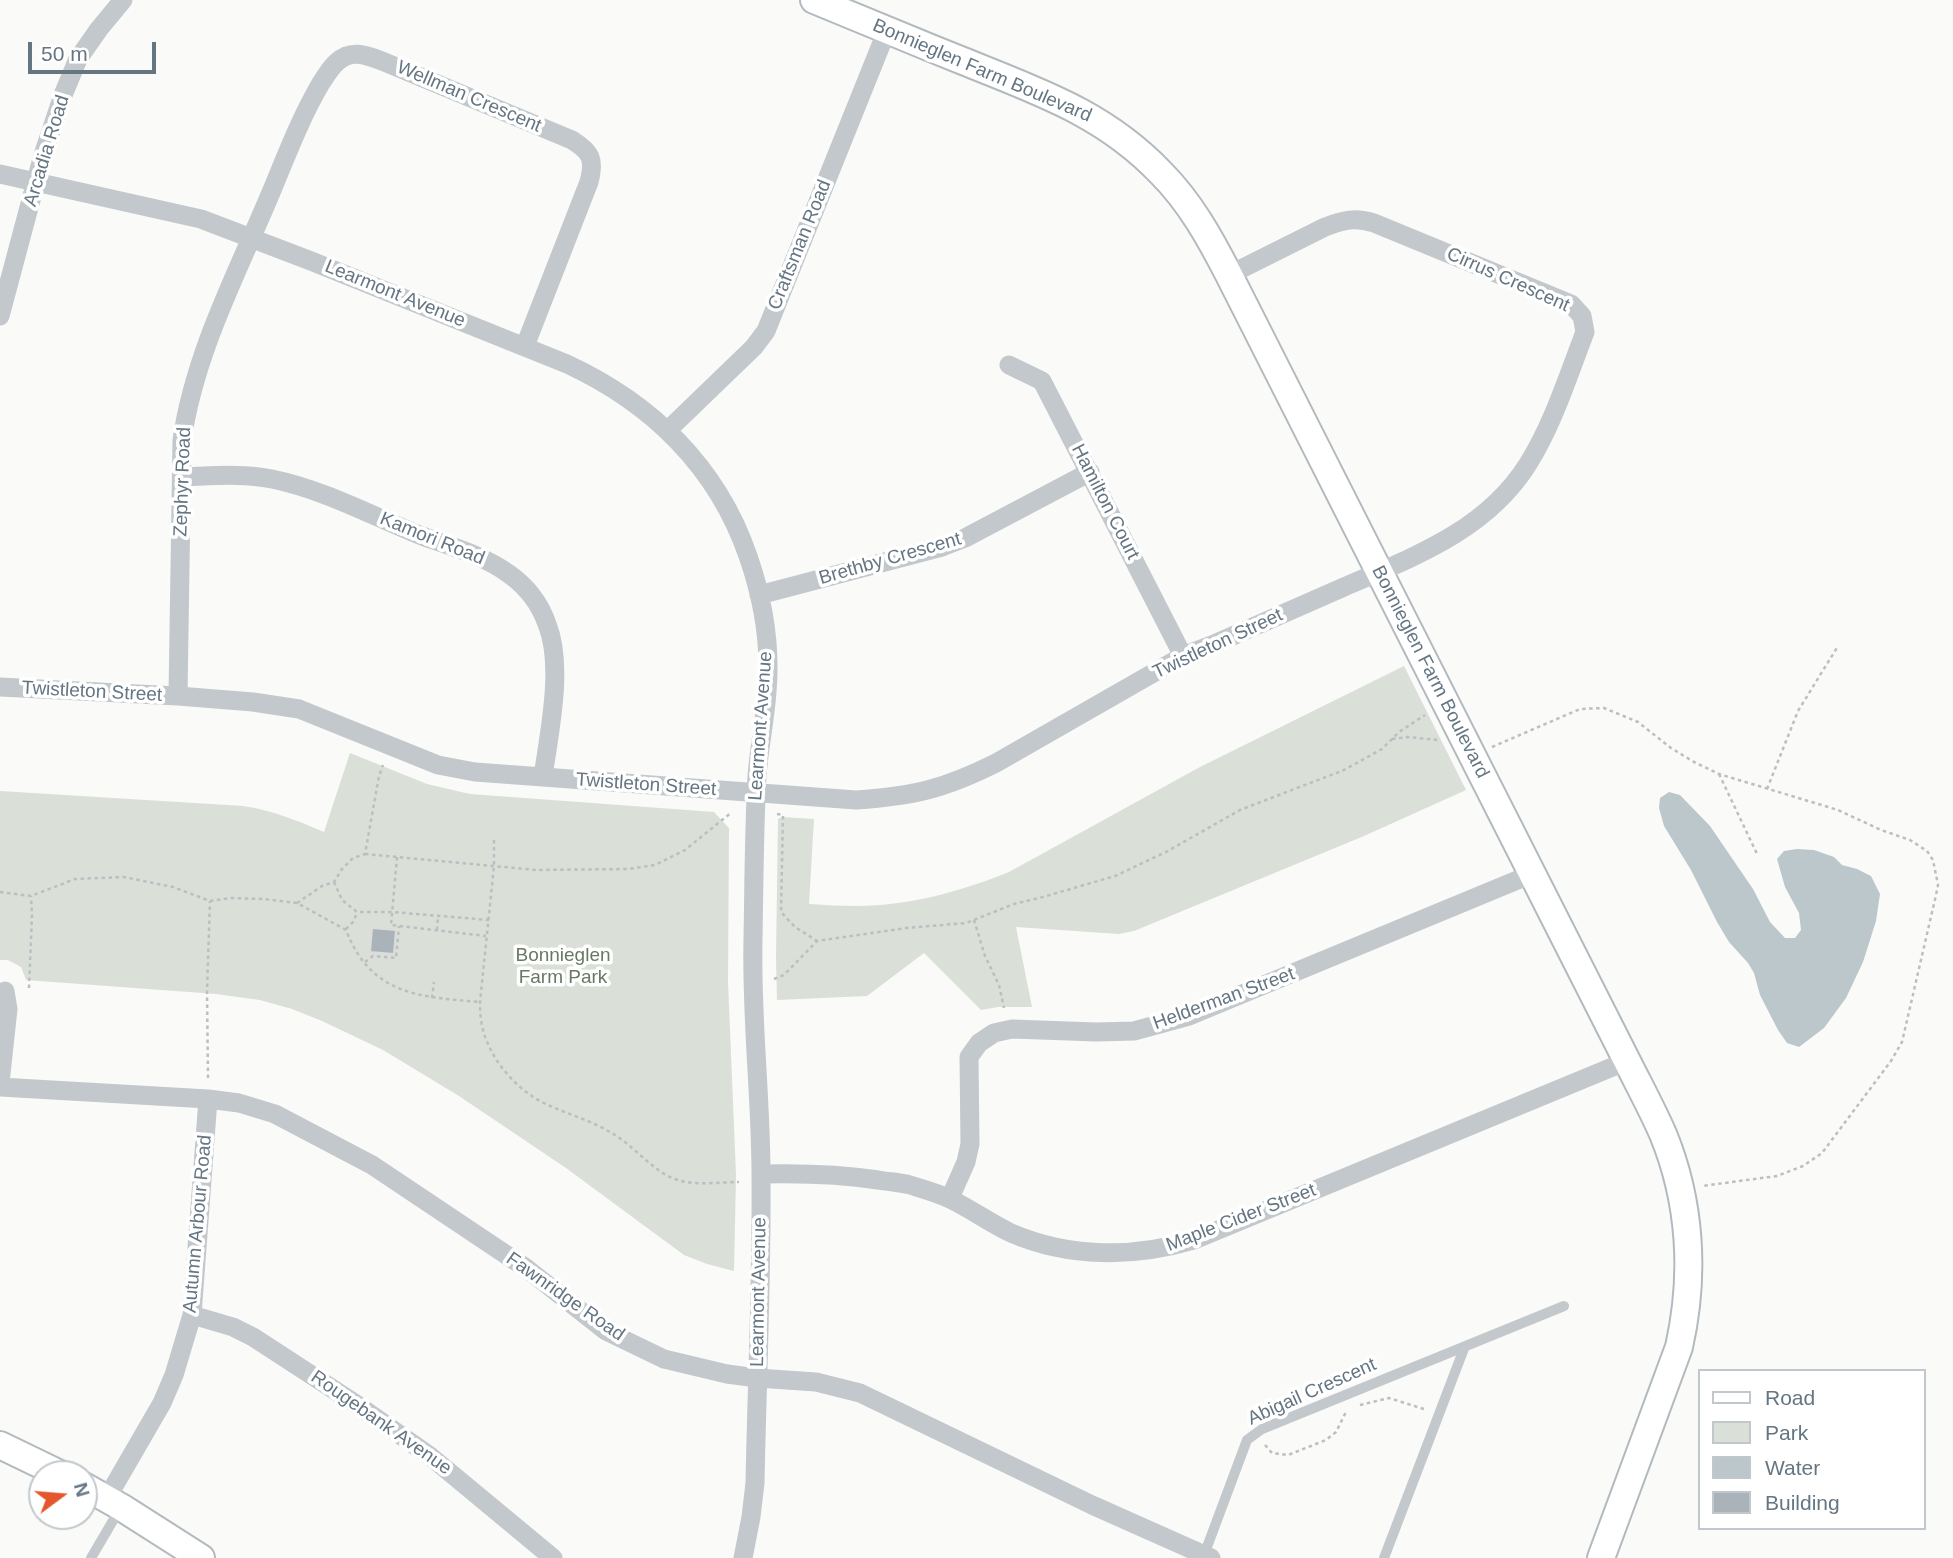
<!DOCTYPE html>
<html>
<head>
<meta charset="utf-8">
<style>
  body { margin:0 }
  #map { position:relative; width:1953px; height:1558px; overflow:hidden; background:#fafaf8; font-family:Arial,sans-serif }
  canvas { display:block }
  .legend { position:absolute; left:1698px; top:1369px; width:228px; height:161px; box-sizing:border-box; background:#fff; border:2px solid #c1c8cd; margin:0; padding:9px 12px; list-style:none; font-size:21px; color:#657683 }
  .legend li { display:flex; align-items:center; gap:14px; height:35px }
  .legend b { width:35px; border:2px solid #c1c8cd }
  .north { position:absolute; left:28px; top:1460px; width:70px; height:70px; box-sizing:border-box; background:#fff; border:2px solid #c1c8cd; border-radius:50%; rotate:74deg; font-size:19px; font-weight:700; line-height:28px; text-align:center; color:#657683 }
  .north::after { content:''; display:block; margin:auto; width:24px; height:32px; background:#e4572e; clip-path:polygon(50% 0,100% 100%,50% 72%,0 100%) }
  .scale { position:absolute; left:28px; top:42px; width:128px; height:32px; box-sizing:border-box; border:4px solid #657683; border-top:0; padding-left:9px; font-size:21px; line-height:24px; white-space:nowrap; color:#657683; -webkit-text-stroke:5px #fff; paint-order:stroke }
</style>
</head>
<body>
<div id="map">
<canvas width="1953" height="1558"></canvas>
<ul class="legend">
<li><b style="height:9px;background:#fff"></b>Road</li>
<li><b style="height:19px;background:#dadfd7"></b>Park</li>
<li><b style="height:19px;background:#bbc7cb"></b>Water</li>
<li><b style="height:19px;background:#aab3b9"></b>Building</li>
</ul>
<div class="north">N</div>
<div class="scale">50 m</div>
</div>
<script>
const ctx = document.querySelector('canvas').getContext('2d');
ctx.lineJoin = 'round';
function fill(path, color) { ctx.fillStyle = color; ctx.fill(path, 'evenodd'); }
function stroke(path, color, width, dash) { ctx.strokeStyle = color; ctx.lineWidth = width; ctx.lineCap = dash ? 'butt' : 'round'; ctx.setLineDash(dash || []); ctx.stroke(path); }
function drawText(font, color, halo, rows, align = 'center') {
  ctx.font = font + ' Arial,sans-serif'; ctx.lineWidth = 7; ctx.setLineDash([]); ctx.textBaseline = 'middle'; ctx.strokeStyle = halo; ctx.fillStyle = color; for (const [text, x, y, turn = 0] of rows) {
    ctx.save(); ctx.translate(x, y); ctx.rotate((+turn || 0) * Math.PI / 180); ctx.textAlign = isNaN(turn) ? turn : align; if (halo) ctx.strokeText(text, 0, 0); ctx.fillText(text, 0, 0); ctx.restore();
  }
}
fill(new Path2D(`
  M1404,666L1466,790L1364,836L1134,931L1119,934L1016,927L1032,1007H998L981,1010L924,953L867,996L777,1000L776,959L778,819L782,817L814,819L809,904C825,905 841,906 857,906C909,906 962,891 1009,872L1200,767Z
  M350,753L427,784L470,794L714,812L729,828L728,982L736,1175L734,1271L707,1264L684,1255L566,1168L459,1096L383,1050L322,1021L292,1009L260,1000L216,994L26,980L21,967L8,960H0V791L243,806C272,810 298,821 324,832Z`), '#dadfd7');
fill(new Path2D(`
  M1669,792L1680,795L1710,826L1753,889L1770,922L1785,938H1795L1801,930L1799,913L1785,887L1777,859L1784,851L1797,849L1814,850L1834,857L1842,865L1857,869L1871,876L1880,894L1876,921L1863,962L1846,998L1824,1028L1799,1047L1787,1043L1778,1030L1760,995L1754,973L1748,963L1729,942L1717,922L1691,870L1664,826L1659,808L1660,798Z`), '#bbc7cb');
const building = new Path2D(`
  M372,928L396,930L394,954L370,952Z`);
fill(building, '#aab3b9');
stroke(building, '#dcdcda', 2);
const secondary = new Path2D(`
  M814,0C863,20 913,41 963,61C1037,91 1104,113 1161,173C1190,202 1210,238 1229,275L1627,1061C1639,1085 1652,1109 1663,1134C1691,1202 1695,1276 1679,1347L1601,1558
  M0,1445L60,1474
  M84,1486L121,1507L201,1558`);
stroke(secondary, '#b3babf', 30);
stroke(new Path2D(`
  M1392,739L1408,737L1438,740
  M1492,747L1580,709L1604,708L1638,722L1671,748L1694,762L1719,774L1838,810L1881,830L1910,840L1927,851L1933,860L1938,885L1936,895L1902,1042L1891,1061L1822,1153L1803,1166L1777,1176L1702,1186
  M1719,774L1758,856
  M1767,789L1798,711L1838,646
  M777,814L783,815L781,912L795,927L817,941
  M494,840V866L480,1002C480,1014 481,1027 486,1039C496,1066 520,1092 546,1104C567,1114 590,1120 610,1132C632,1144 649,1167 670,1177C689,1187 718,1182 739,1182
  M365,854L536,870L628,869L655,865L685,850L732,812
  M397,857L391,925L486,936
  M334,882L342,900L357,912H392L489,920
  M0,892L31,896L75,879L124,877L173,887L210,901L230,898L264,899L297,903L346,930C371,995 419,997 480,1002
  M297,903L322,886L334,882L342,869L353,858L365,854L379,776L383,765
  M974,920L985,956L999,985L1004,1008
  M346,929L354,921L357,912
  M437,930L438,916
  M365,962L373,956L396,958L399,926
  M774,979L784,975L817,941L906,928L966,923L1014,904L1043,897L1115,876L1166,852L1240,810L1344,770L1382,749L1399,732L1425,715
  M29,988L32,915L31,896
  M432,998L434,982
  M208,1078L207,991L210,901
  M1360,1405L1389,1398L1427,1410
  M1265,1445L1272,1453L1288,1455L1326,1440L1336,1432L1347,1410`), '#bbbfc2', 2.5, [3.5, 3.5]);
stroke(new Path2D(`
  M1204,1555L1247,1440L1262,1429L1564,1306
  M91,1558L121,1507
  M1384,1558L1465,1346`), '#c3c8cc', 10);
stroke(new Path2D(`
  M0,174L201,219L311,261L567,364C651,403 717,466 748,556C763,599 771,646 767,692C765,720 759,748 757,776C754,830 754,885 753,939C751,1018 761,1096 761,1175C762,1277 757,1380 755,1483L751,1517L743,1558
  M0,316L43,155L63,95L78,59L99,29L123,0
  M1009,365L1042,381L1183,656
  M668,430L754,347L766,331L887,30
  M182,477C212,476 243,473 272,479C325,490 372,516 422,536C452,547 483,555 509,574C526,586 540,604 547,624C564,666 549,733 543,777
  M759,595L942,547L965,538L1090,472
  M0,687L178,696L253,702L299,709L438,765L475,772L856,800C914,796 944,789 996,763L1183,656L1212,645C1256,626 1300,606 1344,587C1413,557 1486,531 1528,464C1553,424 1568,376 1585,332L1582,316L1571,304L1374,223C1355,217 1343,220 1325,227L1229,275
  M178,696L182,440C195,351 238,272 272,190C287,154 301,117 321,83C326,76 330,68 337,62C351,49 366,55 382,61L572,140C591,152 595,159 589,182L525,346
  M0,1083L8,1009L5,991
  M0,1087L208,1099L239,1103L275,1114L372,1165L526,1268L606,1331L664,1359L727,1374L757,1378L816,1382L860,1393L1092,1505L1211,1558
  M761,1174C801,1173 839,1174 878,1180C889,1182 900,1182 910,1185C923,1189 938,1193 950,1199C971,1209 990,1223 1011,1233C1069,1258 1134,1258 1194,1240L1627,1061
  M950,1198L966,1162L970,1144L969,1057L979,1043L994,1033L1012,1029L1096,1032L1134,1031L1189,1016L1532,874
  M192,1315L233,1327L253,1337L359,1406L430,1456L553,1558
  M107,1498L162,1403L174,1375L192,1315L208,1099`), '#c3c8cc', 19);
stroke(secondary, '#fff', 26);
drawText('19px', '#657683', '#fff', [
  ["Bonnieglen Farm Boulevard",982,71,23],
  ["Wellman Crescent",469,97,23],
  ["Arcadia Road",47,151,-73],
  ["Craftsman Road",800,245,-68],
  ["Cirrus Crescent",1508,280,24],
  ["Learmont Avenue",395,294,22],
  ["Zephyr Road",183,482,-88],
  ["Hamilton Court",1105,502,63],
  ["Kamori Road",432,539,22],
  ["Brethby Crescent",890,559,-16],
  ["Twistleton Street",1218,644,-25],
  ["Bonnieglen Farm Boulevard",1430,672,63],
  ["Twistleton Street",92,692,3],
  ["Learmont Avenue",761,726,-86],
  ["Twistleton Street",646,785,4],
  ["Helderman Street",1224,999,-20],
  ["Maple Cider Street",1241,1218,-21],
  ["Autumn Arbour Road",198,1224,-85],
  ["Learmont Avenue",759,1292,-89],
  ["Fawnridge Road",565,1297,35],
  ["Abigail Crescent",1312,1392,-24],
  ["Rougebank Avenue",381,1423,35]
]);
drawText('19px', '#687a64', '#fff', [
  ["Bonnieglen",563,956],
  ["Farm Park",563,978]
]);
</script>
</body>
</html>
